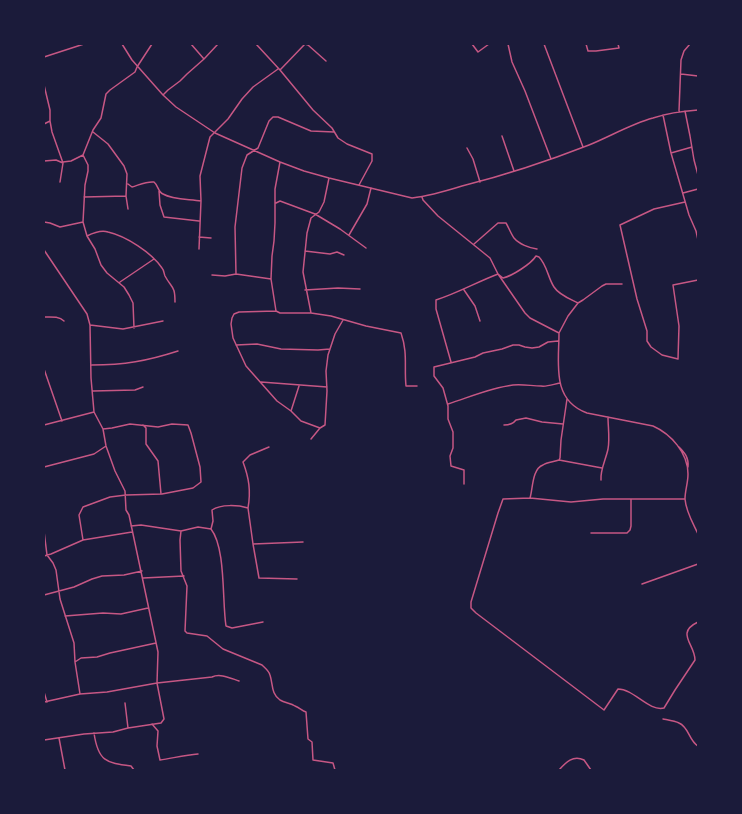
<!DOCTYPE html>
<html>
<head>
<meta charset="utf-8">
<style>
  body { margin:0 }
  #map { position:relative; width:742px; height:814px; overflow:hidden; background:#1b1b3a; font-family:"IBM Plex Sans",sans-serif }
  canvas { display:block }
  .frame { position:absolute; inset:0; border:45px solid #1b1b3a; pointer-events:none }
</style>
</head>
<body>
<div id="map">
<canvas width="742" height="814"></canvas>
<div class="frame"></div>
</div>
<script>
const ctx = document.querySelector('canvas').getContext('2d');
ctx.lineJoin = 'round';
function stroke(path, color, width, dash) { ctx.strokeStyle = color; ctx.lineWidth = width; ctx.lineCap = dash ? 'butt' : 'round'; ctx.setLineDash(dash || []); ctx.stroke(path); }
stroke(new Path2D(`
  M122,44L132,60L163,95L176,107L215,133L280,162L304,171L329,178L412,198C429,196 446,191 462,186C506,175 548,161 589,145C611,136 631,124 653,118C668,113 683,111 698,110
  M191,44L204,59
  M256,44L280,70L313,110L332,128L338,138L347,144L372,154V161L359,185
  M472,44L478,52L489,44
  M508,44L512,62L525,91L551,159
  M544,44L583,147
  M586,44L588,51H596L619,48L618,44
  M44,57L84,44
  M280,70L305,44L308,45L326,61
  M681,74L698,76
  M44,85L50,110V121L52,132L63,163L60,182
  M163,95L168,90L180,81L187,74L204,59L218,44
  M679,111L681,60L684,51L690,44
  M685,111L690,136L694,160L698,175
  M663,115L671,153L689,215L696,231L698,240
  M44,124L50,121
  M93,132L108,144L124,166L127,174L126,196L128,209
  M502,136L514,171
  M467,148L473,159L480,182
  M671,153L692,147
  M83,155L88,165V171L85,185L83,222L87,236L95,249L101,265L107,273L124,287L129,295L133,303L134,328
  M44,161L56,160L63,163V162L71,161L83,155L93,130L101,118L106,94L110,90L135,72L137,67L152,44
  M128,184L132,187C139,185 147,181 154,182C158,185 158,192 163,194C173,200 190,199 201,201L200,176L210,137L228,119L242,99L253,87L278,69
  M159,191L160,205L164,217L199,221
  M683,193L698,189
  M84,197L126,196
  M422,197L423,200L438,216L490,258L498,274L525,313L530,318L559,333C559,363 551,400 587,413L653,426C671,434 688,453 688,474C688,483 685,491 685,499C686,512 693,523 698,534
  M685,202L654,209L620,225L637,299L647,331V341L651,347L662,355L678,359L679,326L673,285L698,280
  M276,203L280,201L315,214L340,229L366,248
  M44,222L50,223L60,227L83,222
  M349,235L367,204L371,188
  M87,236C93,233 102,230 108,232C126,236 152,253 162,268C164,270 164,274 165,276C172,289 175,285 175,302
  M199,237L211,238
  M474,244L498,223H506C509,228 511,234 514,238C519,244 529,248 537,249
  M199,249L201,201
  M44,250L87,314L90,325L91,378L94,412L103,429L106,446L115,471L125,491L126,510L129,515L158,652L157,683L164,719L161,723L128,728L113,732L84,734L44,740
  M305,251L330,254L337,252L344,255
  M236,274L235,227L242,168L247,155L258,148L269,121L273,117H278L311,131L334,132
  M212,275L225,276L236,274L271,279
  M120,282L154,259
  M305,290L338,288L360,289
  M464,290L475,306L480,321
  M276,311L271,279L272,256L274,241L275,223V189L280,162
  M311,313L303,272L307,233L311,218L319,212L324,202L329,178
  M44,317C51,317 59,316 64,321
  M90,325L123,329L163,321
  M559,333L568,316L578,303L583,300L602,286L606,284H622
  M236,345L257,344L281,349L318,350L330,349
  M451,362L436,309V300C458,293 477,282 498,274L503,278C512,276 531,264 536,256L539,257C547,265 548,278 554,287C559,295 570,299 578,303
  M92,365C124,365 147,361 178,351
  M44,369L62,421
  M261,382L327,387
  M93,391L135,390L143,387
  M448,404C470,397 490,388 513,385C523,384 532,386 541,386C547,387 554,384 560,383
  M291,411L299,386
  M44,425L94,412
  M143,425L146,428V444L158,461L161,494
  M504,425C510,425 513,424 516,420L526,418L542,422L563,424
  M320,428L301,421L291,411L277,401L246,366L233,338L231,324L232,318L234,314L239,312L276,311L280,313H311L331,316L366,326L401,333C408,353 404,367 406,386H417
  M311,439L320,428L325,425L327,391L326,371L328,355L335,334L343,320
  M679,447C685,453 689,458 688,467
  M559,460L602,468
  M44,467L94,454L106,446
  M601,480C600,470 606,459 608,449C610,439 608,427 608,417
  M464,484V470L451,466L450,456L453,448V432L448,419V406L443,388L434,376V367L475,357L483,353L502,349L513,345H519L525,347L532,348L539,347L548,342L558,341
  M530,498C533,488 532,469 543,465C547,462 554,462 559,460L560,458L561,440L567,399
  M685,499H603L571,502L530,498L503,499L498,513L471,602V608L476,613L604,710L618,689C634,689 649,712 664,708L675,690L695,660C695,644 675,633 698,622
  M248,508C251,491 249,478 243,462L250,455L269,447
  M131,526L141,525L181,531L198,527L211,529C226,548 222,601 226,626L232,628L263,622
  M211,529L213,521L212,510C221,504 238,505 248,508L253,544L259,578L297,579
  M44,531L47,555L53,563L56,570L60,599L74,643L75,662L80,694
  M181,531L180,540L181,571L187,586L185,631L187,633L207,636L223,649L262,665C265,668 269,671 270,675C273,684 271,694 280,700C285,703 291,703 295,706C300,708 302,711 306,712L308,739L312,742L313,760L333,763L335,770
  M591,533H627L630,530L631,526V500
  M83,540L79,515L83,507L110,497L126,495L162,494L193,488L201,482L200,467L191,433L188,425L172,424L158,427L130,424L112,428L103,429
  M253,544L303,542
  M44,556L51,554L83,540L132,532
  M143,578L184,576
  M642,584L698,564
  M44,595L74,587L92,579L102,576L124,575L142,571
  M65,616L103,613L121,614L148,608
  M75,662L81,658L97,657L110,653L156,643
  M44,692L47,702
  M44,702L80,694L107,692L157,683L212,677C220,673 230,678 239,681
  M125,703L128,728
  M663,719C668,720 675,721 679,723C689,727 689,741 698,746
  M152,724L158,731L157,746L160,760C173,758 186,755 198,754
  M94,733C98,761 106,763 131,766L134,770
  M59,738L65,770
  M559,770C566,762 573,755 584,760L591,770`), '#c65784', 1.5);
</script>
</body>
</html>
